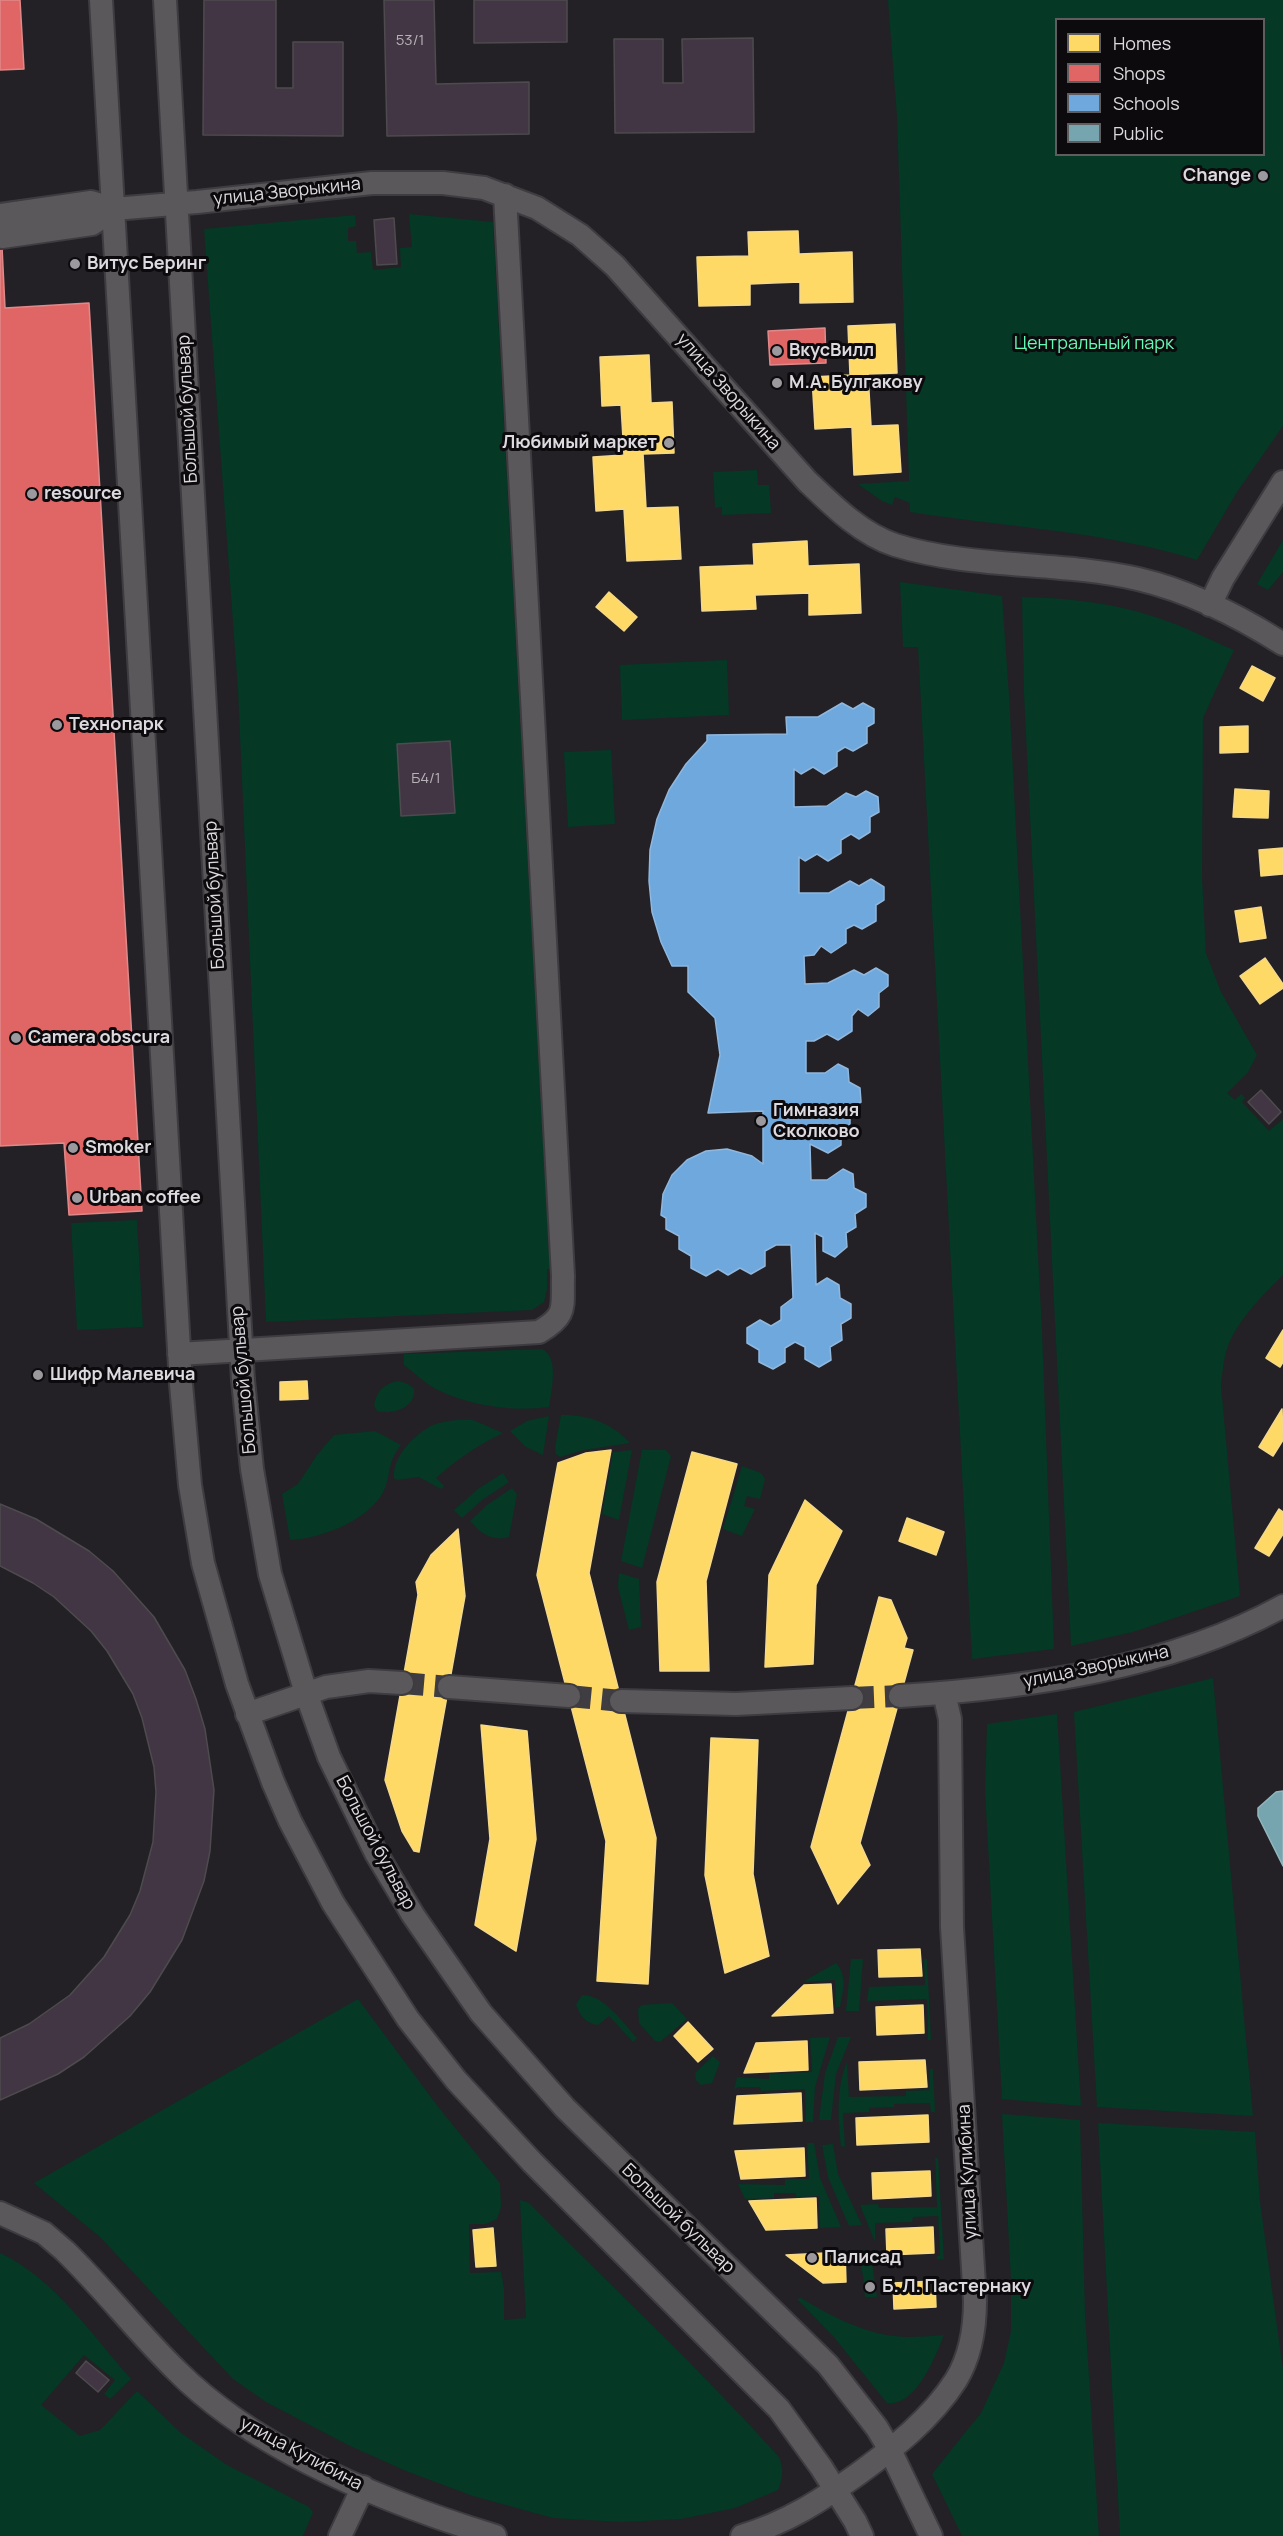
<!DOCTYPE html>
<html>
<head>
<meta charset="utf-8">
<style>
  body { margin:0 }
  #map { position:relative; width:1283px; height:2536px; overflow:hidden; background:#232125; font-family:Manrope,sans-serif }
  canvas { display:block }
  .legend { position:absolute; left:1055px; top:18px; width:210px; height:138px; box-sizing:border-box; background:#0c0a0d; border:2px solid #605d61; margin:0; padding:8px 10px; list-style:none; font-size:18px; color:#dddadf }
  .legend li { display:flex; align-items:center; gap:12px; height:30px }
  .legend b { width:30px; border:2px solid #605d61 }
</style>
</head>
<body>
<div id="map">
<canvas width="1283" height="2536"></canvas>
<ul class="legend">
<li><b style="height:16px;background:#ffd966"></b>Homes</li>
<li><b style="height:16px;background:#e06666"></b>Shops</li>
<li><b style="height:16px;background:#6fa8dc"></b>Schools</li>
<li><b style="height:16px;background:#76a5af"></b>Public</li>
</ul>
</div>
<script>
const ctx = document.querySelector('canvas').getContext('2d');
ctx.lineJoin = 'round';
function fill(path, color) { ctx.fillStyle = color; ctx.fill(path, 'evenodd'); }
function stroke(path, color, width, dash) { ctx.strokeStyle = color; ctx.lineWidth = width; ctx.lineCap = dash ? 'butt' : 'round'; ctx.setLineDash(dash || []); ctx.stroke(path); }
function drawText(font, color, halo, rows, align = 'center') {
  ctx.font = font + ' Manrope,sans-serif'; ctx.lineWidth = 6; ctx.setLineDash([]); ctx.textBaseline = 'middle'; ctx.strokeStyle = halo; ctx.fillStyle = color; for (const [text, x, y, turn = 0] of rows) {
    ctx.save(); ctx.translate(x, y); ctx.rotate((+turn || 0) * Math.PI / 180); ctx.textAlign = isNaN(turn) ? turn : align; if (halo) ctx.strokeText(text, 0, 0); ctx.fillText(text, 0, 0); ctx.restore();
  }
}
fill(new Path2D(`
  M888,0H1283V426L1237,492L1197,560C1104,531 1006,527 910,512V503L895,497L892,505L882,501L858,484L909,481L897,117ZM1056,20H1264V154H1056Z
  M409,214L493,222L550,1269H547V1289L544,1302L532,1310L266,1322L238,690L204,229L355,215L356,226L348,228V241H356L357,253L371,252L373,270L401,267L400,248L412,247Z
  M757,470L758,485H769L771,513L722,515V507L715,508L713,472Z
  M1283,540V572L1268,590L1257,584Z
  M900,582L1002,596L1009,695L1042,1331L1054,1649L972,1659L918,647H903Z
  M1022,597C1068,598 1117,603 1161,619C1186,627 1210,640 1234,650L1203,718L1202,877L1206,953L1221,992L1257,1055L1248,1072L1227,1093L1235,1100L1241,1094L1245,1098L1242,1102L1269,1131L1283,1119V1275C1261,1297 1232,1325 1225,1356C1223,1366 1222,1376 1221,1385L1240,1596L1133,1632L1071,1646L1024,694Z
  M727,660L729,715L622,720L620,665Z
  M611,750L615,824L568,827L564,752Z
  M137,1220L143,1327L77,1330L71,1223Z
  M542,1349C560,1357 551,1392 549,1407C515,1412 469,1406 438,1390C425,1384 415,1373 404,1365V1354Z
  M399,1381L408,1384L414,1389C416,1408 392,1415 377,1411L374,1405C377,1390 385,1383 399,1381Z
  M561,1415C586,1414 613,1423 630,1443L584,1450L560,1457L556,1454L555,1447Z
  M549,1416L543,1455L526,1447L510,1431L527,1421Z
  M457,1420H473L503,1433C478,1445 456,1460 436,1478L444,1486L441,1489L419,1477L397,1480L394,1478C392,1456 415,1434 433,1425C441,1422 449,1421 457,1420Z
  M375,1431L401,1445C388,1461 391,1471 385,1488C373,1519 321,1539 290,1540L282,1494L298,1484L317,1455L334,1435Z
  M632,1450L619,1520L602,1514L613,1452Z
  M642,1450H666L671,1456L642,1568L621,1561Z
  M742,1466L761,1473L765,1479L760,1499L747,1496L744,1506L755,1509L742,1536L723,1529Z
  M503,1473L509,1482L482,1500L462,1518L454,1510L478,1489Z
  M512,1488L517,1494L509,1537C492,1542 480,1533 470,1521L487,1505Z
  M619,1573L639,1579L641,1627L629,1630L618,1587Z
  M1213,1678L1253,2116L1097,2107L1074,1712Z
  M1057,1714L1081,2106L1002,2099L985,1790L987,1724Z
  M851,1959H863L859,2011H846Z
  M924,1959H927L931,2040H928L927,1999L867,2001L869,1987L925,1985Z
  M836,1963C848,1976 843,1991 840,2007H836L835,1980L806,1982V1980Z
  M582,1995C605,1995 623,2023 637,2038L633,2042L609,2016L598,2025C586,2024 579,2015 576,2004Z
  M358,1999L439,2108L500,2183L501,2207L497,2219L486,2224H469L470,2273L501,2272L504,2288V2320L526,2318L520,2200L529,2203C613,2288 700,2369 779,2457C784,2470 783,2478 778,2490L735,2508L681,2519L621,2522L553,2518L473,2496L406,2471L348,2445L266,2402L233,2379L100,2237L34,2183Z
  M672,2003L687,2019L660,2042L655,2041L639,2023L638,2009L642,2005Z
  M830,2037L815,2087L813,2122H806L805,2089L761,2091L760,2087H738L734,2090L737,2077L769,2079V2074L812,2072L810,2038Z
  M838,2037H851L836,2074L831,2120H819L825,2073Z
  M713,2056L720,2062L712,2083L701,2085L696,2080L695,2073Z
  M847,2062L849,2097L906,2096V2091L930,2090V2069H933L935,2112H931L930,2103L894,2104V2107L869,2108V2112L843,2113L845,2147L841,2146C838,2118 836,2088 847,2062Z
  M1002,2114L1080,2120L1085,2313L1099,2536H962L932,2474L981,2413L1004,2363L1011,2331V2280Z
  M1098,2123L1255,2132L1260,2202L1283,2370V2536H1120Z
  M807,2143H814L820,2178L841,2227L820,2228L819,2196L796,2197V2193H774V2198L745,2199L738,2184L785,2185V2179H809Z
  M833,2144L838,2174L862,2225L849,2226L828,2177L822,2145Z
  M935,2158H938L944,2259H937V2256H940L938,2216L913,2217L912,2222L875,2223V2242L860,2205L878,2204L879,2208L937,2207Z
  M857,2250H870L877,2297H865L863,2276Z
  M0,2253C54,2278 92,2335 131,2379L110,2399L104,2394L115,2380L84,2355L41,2405L80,2436L100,2430L137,2391L181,2433L227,2465L309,2507L313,2512L303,2536H0Z
  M801,2298C832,2317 869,2336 906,2337C919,2337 931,2336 944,2335C935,2357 916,2407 887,2403L833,2336L797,2299Z`), '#053825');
const homes = new Path2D(`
  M798,231L799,254L852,252L853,302L800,303V282L773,283L750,284V305L699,306L697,257L749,256L748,232Z
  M895,324L897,373L868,374L871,426L898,425L901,472L854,475L852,427L815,429L812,377L850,375L848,326Z
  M649,355L651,403L672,402L674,453L643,454L646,508L678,507L681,559L627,561L624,509L596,511L593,457L624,455L621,405L602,406L600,357Z
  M807,541L808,566L859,564L861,613L809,615V593L755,595L756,609L702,611L700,567L754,565L753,544Z
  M609,592L637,617L624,631L596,607Z
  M1252,666L1275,678L1263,701L1240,688Z
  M1248,726V752L1220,753V727Z
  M1235,789L1269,791L1268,818L1233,817Z
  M1283,848V874L1261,876L1259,850Z
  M1261,907L1266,938L1240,942L1235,911Z
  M1265,958L1283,984V988L1260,1004L1240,976Z
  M1283,1330V1362L1280,1367L1266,1358Z
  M307,1381L308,1399L280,1400V1382Z
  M1282,1409L1283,1440L1273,1456L1259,1447Z
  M611,1450L589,1573L656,1838L648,1984L597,1981L606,1841L537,1575L558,1463L586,1453Z
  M692,1452L737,1464L706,1581L709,1671H660L657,1582Z
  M805,1500L842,1531L816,1585L813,1664L765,1667L769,1575Z
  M1279,1509L1283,1512V1534L1269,1556L1255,1548Z
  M907,1518L944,1532L936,1555L899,1541Z
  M458,1529L465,1596L419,1852L414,1851L402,1831L385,1780L418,1595L416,1582L431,1555Z
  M879,1597L891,1600L907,1638L904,1648L913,1650L860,1843L870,1865L838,1904L811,1847Z
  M481,1725L527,1731L536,1839L516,1951L475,1925L490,1839Z
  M711,1738L758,1740L753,1874L769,1956L725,1973L705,1875Z
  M920,1949L922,1976L879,1977L878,1950Z
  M831,1984L833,2013L772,2016L804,1985Z
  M923,2005L924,2033L877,2035L876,2007Z
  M688,2022L713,2049L698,2062L674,2036Z
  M807,2041L808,2070L744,2073L756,2043Z
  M925,2060L927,2087L860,2090L859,2062Z
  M801,2093L802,2121L734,2124L737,2096Z
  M928,2115L929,2142L857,2145L856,2118Z
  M804,2148L805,2176L741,2179L735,2151Z
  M930,2171L931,2196L873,2199L872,2173Z
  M816,2198L817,2228L766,2230L749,2201Z
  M933,2227L934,2253L887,2255L886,2229Z
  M493,2228L496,2266L476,2267L473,2230Z
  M845,2252L846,2282L823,2283L786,2255Z
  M935,2281L936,2307L894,2309L893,2283Z`);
fill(homes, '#ffd966');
stroke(homes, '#f5d98a', 1.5);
const shops = new Path2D(`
  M0,0H20L24,69L0,70Z
  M0,206L5,308L89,303L142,1211L69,1215L64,1143L0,1146Z
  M825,328L826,363L770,365L768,331Z`);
fill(shops, '#e06666');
stroke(shops, '#df898a', 1.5);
const schools = new Path2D(`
  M842,703L853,709L863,703L874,709V723L867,727V743L853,751L845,747L837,752V766L824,774L813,767L801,774L794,769V807L827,806L846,793L856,797L866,791L878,797L879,812L870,817V832L859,839L851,834L841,840V853L828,861L817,854L805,861L799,857V893H829L850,881L859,886L871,879L884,887V900L876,905V921L862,929L854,925L846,929V943L831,953L821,946L814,955L804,956L805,984L828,983L854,970L864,975L876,968L888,975V986L879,993V1007L868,1016L858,1009L852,1016V1031L838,1040L827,1034L814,1041H806V1073H825L838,1064L848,1069L849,1082L860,1088L861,1102L850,1109V1124L841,1130V1145L828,1153L810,1144L811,1180H827L843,1169L853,1174L854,1188L866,1194V1207L855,1214L856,1227L846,1233L847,1247L835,1257L823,1251V1237L815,1233L816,1285L827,1278L839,1285L840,1298L851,1304V1318L841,1324L842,1340L830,1347L831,1360L819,1367L805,1359V1347L795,1342L785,1348V1362L773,1369L759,1362V1350L747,1343V1328L760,1320L771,1326L781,1320V1307L793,1298L791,1245H776L765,1251V1266L751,1274L740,1268L728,1275L718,1269L706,1276L691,1268V1256L679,1249V1236L666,1229V1218L661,1215L663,1194L672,1175L687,1160L706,1151L727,1149L752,1156L763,1164V1111L708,1113L720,1055L715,1018L688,992V966H672L661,942L652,912L649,881L650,850L657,819L669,790L686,764L707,741V735L787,734L786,717H818Z`);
fill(schools, '#6fa8dc');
stroke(schools, '#90b7dd', 1.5);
const public = new Path2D(`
  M1283,1791V1866L1258,1816V1808L1276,1792Z`);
fill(public, '#76a5af');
stroke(public, '#95b5bd', 1.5);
const building = new Path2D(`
  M204,0H276V88H293V42H343V136L203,135Z
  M384,0H434L436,84L529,82V134L387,136Z
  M474,0H567V42L474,43Z
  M753,38L754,132L615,133L614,39H663V83H683L682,39Z
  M394,218L397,264L377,265L374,220Z
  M450,741L455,813L401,816L397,744Z
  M1261,1090L1281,1112L1269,1124L1248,1102Z
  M0,1504L36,1519L89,1551L113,1571L154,1617L185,1670L196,1699L205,1729L214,1790L210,1851L204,1881L182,1940L150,1992L130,2016L84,2057L58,2074L0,2100V2038L29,2024L70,1995L104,1957L130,1915L140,1891L153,1842L156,1792L154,1767L142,1718L133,1694L107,1651L91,1631L54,1597L33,1583L0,1566Z
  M86,2361L109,2380L98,2392L76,2373Z`);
fill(building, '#423644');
stroke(building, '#4d4b4e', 1.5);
stroke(new Path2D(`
  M402,1683L449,1687
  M569,1696L621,1701
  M852,1698L900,1696`), '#3f3d41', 22, [22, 11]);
const minor = new Path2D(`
  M101,0L181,1384L190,1485L203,1563L237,1684L273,1782L290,1821L333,1903L408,2019L456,2080L532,2162L779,2409L821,2467L855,2521L862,2536
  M165,0L243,1380L252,1469L270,1574L306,1693L329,1757L376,1853L413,1915L481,2013L565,2108L828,2365L877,2428L890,2450L931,2536
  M0,215L91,202L114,209L197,202L372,183H443L484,188L537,208L580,235L615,266L807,481C832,505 861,534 895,545C972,569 1059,561 1138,579C1189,591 1239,616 1283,644
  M2,237L92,224L114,209
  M1210,605L1223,578L1283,482
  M179,1354L539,1332C568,1315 562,1308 563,1276L505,195
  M449,1687L569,1696
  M900,1696C1027,1688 1171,1668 1283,1606
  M621,1701L736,1704L852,1698
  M247,1714L326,1687L369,1681L402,1683
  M0,2213L44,2233L65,2251C104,2289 138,2333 177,2371C257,2451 387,2503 495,2536
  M340,2536L363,2487
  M742,2536C788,2522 820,2501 858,2474C895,2447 931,2419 956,2380C970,2357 975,2327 975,2301L952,1927L950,1719L944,1693`);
stroke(minor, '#3e3c40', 26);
stroke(minor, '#5a585b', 22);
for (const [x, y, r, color] of [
  [1263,176,6,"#9c999e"],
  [75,264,6,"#9c999e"],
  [777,351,6,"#9c999e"],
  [777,383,6,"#9c999e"],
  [669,443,6,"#9c999e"],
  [32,494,6,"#9c999e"],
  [57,725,6,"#9c999e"],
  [16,1038,6,"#9c999e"],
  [761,1121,6,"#9c999e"],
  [73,1148,6,"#9c999e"],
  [77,1198,6,"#9c999e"],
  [38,1375,6,"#9c999e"],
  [812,2258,6,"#9c999e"],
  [870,2287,6,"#9c999e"]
]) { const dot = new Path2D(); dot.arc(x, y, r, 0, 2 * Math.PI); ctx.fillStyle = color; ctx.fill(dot); stroke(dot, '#0c0a0d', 2); }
drawText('15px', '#b6b1b8', null, [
  ["53/1",410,41],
  ["Б4/1",426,779]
]);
drawText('bold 18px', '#dddadf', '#0c0a0d', [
  ["Change",1251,176,"right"],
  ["Витус Беринг",87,264],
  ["ВкусВилл",789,351],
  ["М.А. Булгакову",789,383],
  ["Любимый маркет",657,443,"right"],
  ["resource",44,494],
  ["Технопарк",69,725],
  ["Camera obscura",28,1038],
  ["Гимназия",773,1111],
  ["Сколково",773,1132],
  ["Smoker",85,1148],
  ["Urban coffee",89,1198],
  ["Шифр Малевича",50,1375],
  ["Палисад",824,2258],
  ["Б. Л. Пастернаку",882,2287]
], 'left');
drawText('18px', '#dddadf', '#0c0a0d', [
  ["улица Зворыкина",287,192,-6],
  ["улица Зворыкина",728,392,49],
  ["Большой бульвар",188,409,-93],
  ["Большой бульвар",215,895,-93],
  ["Большой бульвар",244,1380,-95],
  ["улица Зворыкина",1096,1667,-12],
  ["Большой бульвар",375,1843,62],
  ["улица Кулибина",968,2172,-93],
  ["Большой бульвар",678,2219,44],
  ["улица Кулибина",301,2454,28]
]);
drawText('18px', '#66fab7', '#0c0a0d', [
  ["Центральный парк",1094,344]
]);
</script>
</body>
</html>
